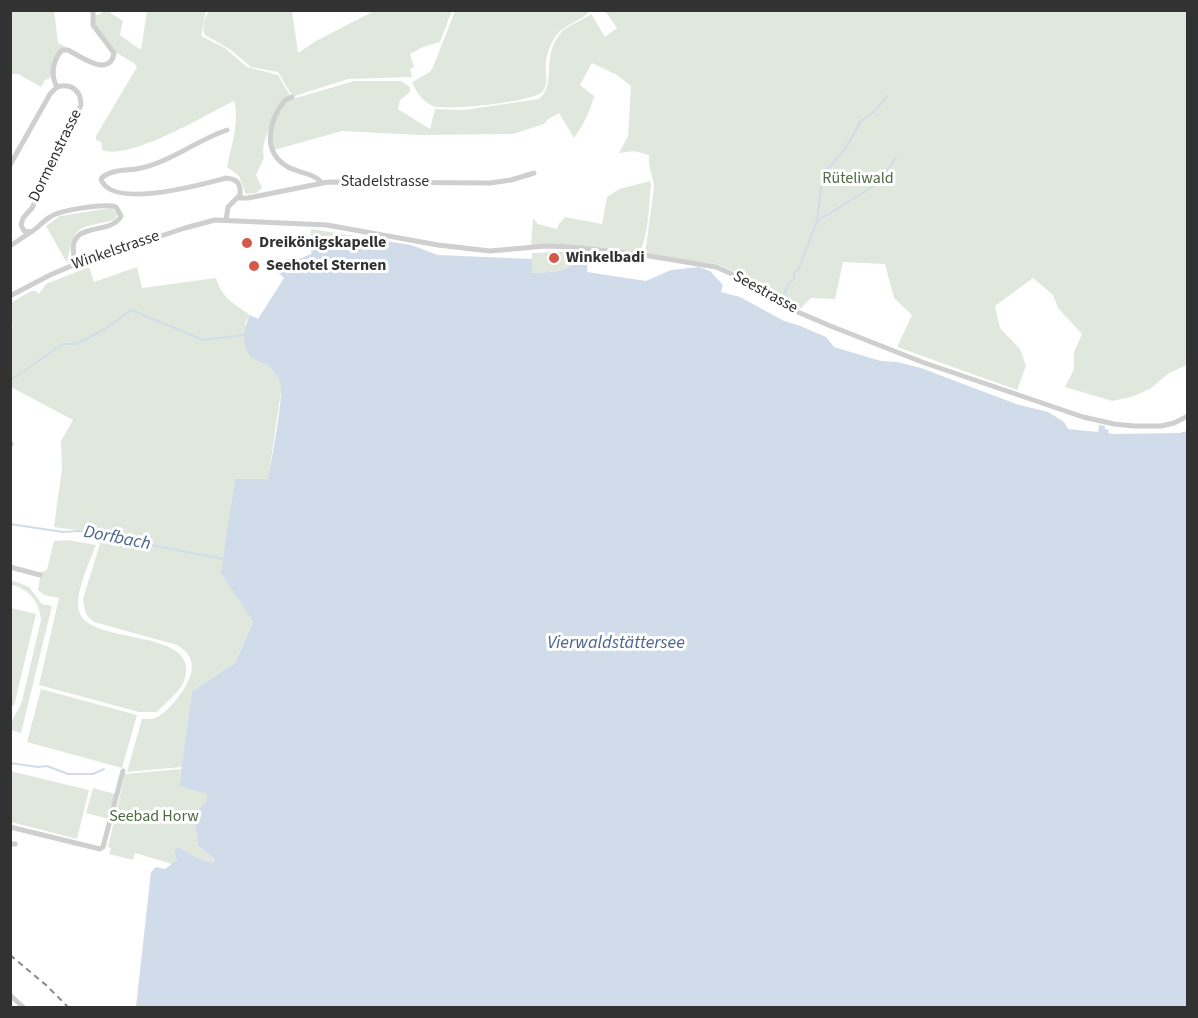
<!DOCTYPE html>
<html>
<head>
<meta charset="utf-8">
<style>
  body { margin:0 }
  #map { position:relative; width:1198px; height:1018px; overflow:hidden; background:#fff; font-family:"Source Sans 3",sans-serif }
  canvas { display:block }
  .frame { position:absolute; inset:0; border:12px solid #323232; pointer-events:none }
</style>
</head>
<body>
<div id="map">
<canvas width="1198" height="1018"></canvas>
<div class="frame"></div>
</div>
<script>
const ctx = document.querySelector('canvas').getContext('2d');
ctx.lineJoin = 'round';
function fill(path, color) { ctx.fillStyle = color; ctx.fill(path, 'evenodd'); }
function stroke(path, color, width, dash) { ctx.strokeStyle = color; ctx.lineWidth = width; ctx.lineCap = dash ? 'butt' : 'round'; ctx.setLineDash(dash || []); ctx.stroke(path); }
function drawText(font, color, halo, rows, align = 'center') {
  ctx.font = font + ' "Source Sans 3",sans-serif'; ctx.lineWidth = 6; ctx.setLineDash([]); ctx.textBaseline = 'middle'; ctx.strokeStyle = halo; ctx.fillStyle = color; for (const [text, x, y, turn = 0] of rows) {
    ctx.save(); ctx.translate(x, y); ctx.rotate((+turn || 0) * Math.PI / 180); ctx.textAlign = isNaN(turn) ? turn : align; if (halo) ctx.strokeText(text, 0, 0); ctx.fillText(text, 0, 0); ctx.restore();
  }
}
fill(new Path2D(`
  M106,10L123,21L120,35L141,50L147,11H206L201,36L225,48L247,67L278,75L291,97L283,100C276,117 259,140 264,158L256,175L262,188L256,193L246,194L239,176L227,167C231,146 240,122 234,101C207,114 130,161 102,150L101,142L96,140V136L137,67L134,63L115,52L95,24V14L99,15L103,11Z
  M11,11H54L58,43L66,47L56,55L50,78L45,80L41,87L18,74H13L11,78Z
  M209,11H292L298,53L316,41L374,11H452L440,42L423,47L410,54L414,67L410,69L412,77L348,79L295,96L291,94L278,72L251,67L231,50L205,35C201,29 205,17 209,11Z
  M455,11V10L590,11C579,23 562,24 554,39C550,45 547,54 546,61C544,71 550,84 542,92C533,102 446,111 433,106C423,102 416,92 412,82L430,72L433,67Z
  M605,11H1187V365L1169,373L1150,389L1131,397L1112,401L1065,387L1074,369V352L1082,334L1058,308L1053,295L1033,278L995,306L1000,328L1020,349L1026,366L1017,390L897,347L912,315L894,298L885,264L843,262L835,299L811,298L800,309L775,298L729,269L716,264L645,254L654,187C653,175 648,170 649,155L634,151L619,153L628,136L631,86L617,75L592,63L580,85L594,96C590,112 584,124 574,138L559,113L547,120L544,124L513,134L420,135L342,131L274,150C268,131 276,117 286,101L354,81H401L410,87V92L400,100L398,109L430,129L435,109L464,110L539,99C557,83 541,57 560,34C567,25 582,21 591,14L605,37L617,28Z
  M650,181L651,184C649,203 649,237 639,253L571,245H531L533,218L538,224L557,229L559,224L565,217L602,224L607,197L619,189Z
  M111,208L118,214L114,220C77,229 75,223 67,263L46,226L60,216Z
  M311,229L367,238L322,242L316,246L311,254Z
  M576,251C576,274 549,272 532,273V253Z
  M89,267L94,282L137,267L142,288L216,278C221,297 234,304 250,315L245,323L253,358L265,363L274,370L282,385L268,479H235L222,573L253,620L235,663L192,691L182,767L127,772L142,719C146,719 149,719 152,719C161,717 169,708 175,701C190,683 203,660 177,645L94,622C85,616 84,609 83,599L103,534L54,527L62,468L61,441L73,420L11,387L10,331L13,327L11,324V303L31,291H36L39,294L46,284Z
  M68,540L96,545C90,561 74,595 79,611C88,647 204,626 184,681C180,692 165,703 157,712H139L39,685L59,598L44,595L38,590L41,572L47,570L54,541Z
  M11,580L29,587L42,604L52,606L21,733L11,730C10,718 18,713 22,701L41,620C39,601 29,589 11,585Z
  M11,608L36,614L14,706L10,705Z
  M41,689L137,715L122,768L27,742Z
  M181,769L179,786L207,793V800L194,815L198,846L215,859L213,863L200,859L178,847V860L172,864L135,853L133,860L109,854L111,848L108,847L125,774Z
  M10,771L89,790L77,839L11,822Z
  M93,788L115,794L109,819L86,813Z`), '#e0e8dd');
fill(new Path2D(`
  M367,238L411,245L438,255L532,259V273C548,272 567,274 576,259L588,256L587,272L646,281L671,270L699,267L710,271L723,285L721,292L740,297L784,321L798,325L826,337L834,347L881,361L897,362L921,368L1016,404L1048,412L1064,422L1068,429L1098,432L1099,425L1105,426V429L1109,430L1108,433L1113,434L1179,433L1187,431V1007H136L151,872L156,867L165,869L177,860L174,852L178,847L200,859L213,863L215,859L198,846L194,815L207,800V794L179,786L192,691L235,663L253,621L221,573L235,479H268C271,463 285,391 280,382C276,373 270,365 261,362C259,361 255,360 253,358C240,349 244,326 250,315L258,319L284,278L271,266L277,258L285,265L311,254L316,246L322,242Z`), '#d1dcea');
stroke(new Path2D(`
  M817,221L879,183L896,157
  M783,297L789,283L794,279V273L799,268L817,221L823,174L845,149L861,121L875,111L887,96
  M11,380L63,344H76L105,329L131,310L203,340L244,335
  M10,524L63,532L79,531L223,559
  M10,763L38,767L47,766L68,774H93L104,769`), '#d1dcea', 2);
stroke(new Path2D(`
  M57,87C71,83 81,90 81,105L32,208L23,218L21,225L24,231L31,232C38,228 43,221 50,217C60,210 105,203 116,207L121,216C110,238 61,217 76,264
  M57,87C50,75 53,60 62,50H68C81,57 110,78 114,53L93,25V10
  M292,97L285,100C269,120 261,152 288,167C299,173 314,173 322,183
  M10,165L50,94L57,87
  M237,198H248L328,182L490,183L511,180L534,173
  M226,220L228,207L240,195C241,183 237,179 226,178C204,184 111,210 101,179C108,169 130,171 141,168C172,161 197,140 227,130
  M10,246L31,232
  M10,296L50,275L76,264L185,228L215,220L327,225L438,245L490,251L546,246L571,247L643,255L716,267L730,273L779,304L828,325L922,362L1083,417L1114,424L1134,426H1161L1174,423L1188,416
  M10,444H11
  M10,567L40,575
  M10,827L100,849L103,847L123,771
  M10,844H15
  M10,995L24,1008`), '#cfcfcf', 5);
stroke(new Path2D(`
  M10,955L46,985L69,1008`), '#878787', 2, [6, 4.5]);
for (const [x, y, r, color] of [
  [247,243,6,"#d4594a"],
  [554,258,6,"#d4594a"],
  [254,266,6,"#d4594a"]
]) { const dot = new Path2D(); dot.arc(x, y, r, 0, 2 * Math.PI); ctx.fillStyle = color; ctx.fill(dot); stroke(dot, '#fff', 2); }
drawText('16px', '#323232', '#fff', [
  ["Dormenstrasse",56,156,-64],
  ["Stadelstrasse",385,182],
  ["Winkelstrasse",116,251,-19],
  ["Seestrasse",765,293,29]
]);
drawText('16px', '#4f6a44', '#fff', [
  ["Rüteliwald",858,179],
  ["Seebad Horw",154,817]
]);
drawText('bold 16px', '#323232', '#fff', [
  ["Dreikönigskapelle",259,243],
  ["Winkelbadi",566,258],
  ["Seehotel Sternen",266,266]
], 'left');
drawText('italic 18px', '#48658d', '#fff', [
  ["Dorfbach",117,539,11],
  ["Vierwaldstättersee",616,644]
]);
</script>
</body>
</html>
